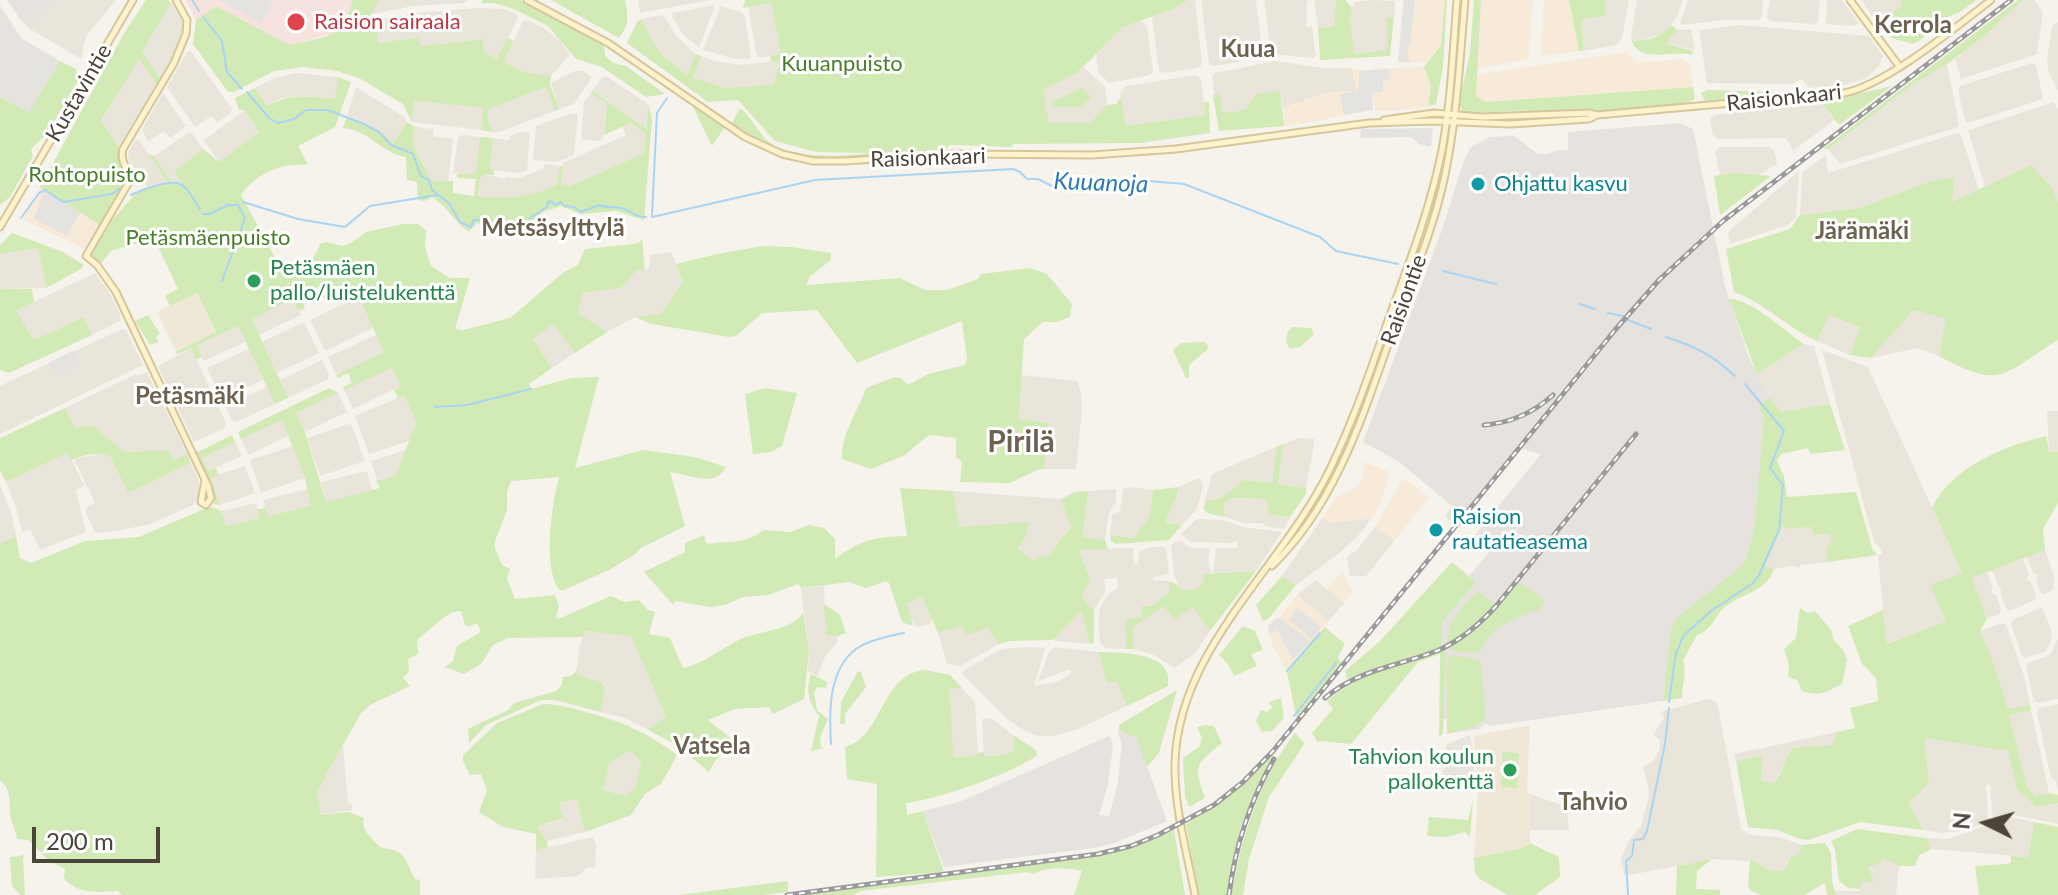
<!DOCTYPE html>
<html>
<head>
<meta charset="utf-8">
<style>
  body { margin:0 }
  #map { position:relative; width:2058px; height:895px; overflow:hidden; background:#f6f3ec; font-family:Lato,sans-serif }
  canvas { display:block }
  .north { position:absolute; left:1946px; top:783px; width:80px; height:80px; -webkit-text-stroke:6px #fff; paint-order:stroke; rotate:275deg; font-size:22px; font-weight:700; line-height:32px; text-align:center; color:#4b4439 }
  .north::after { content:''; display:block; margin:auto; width:28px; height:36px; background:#4b4439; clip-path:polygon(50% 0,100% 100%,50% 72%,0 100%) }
  .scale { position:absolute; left:32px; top:827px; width:128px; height:36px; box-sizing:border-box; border:4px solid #4b4439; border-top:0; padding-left:10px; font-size:24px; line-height:28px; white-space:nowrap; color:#4b4439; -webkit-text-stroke:6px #fff; paint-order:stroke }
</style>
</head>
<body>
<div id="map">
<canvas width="2058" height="895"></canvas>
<div class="north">N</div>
<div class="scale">200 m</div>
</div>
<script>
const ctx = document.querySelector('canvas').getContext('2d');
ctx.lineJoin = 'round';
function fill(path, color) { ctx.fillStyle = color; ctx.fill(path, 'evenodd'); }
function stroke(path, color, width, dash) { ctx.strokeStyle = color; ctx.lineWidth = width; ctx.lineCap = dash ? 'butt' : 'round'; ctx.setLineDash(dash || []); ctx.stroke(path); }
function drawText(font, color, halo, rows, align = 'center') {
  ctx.font = font + ' Lato,sans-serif'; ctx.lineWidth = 6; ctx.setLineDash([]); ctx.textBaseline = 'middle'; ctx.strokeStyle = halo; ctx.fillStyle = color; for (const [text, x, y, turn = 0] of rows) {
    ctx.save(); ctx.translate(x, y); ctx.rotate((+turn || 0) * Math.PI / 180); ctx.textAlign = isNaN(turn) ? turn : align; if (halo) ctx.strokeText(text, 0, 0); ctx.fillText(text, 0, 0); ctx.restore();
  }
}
fill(new Path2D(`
  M56,0H116L86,36L81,59L30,29Z
  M379,0H468L464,3L413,6L371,14Z
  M638,0H710L640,13Z
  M1188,0H1195L1202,64L1199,68L1163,73L1159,70L1152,17L1173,9Z
  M1201,0H1256L1262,50L1258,54L1237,50L1239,62L1213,66L1209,63Z
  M1264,0H1313L1307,1L1306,26L1312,27L1316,56L1313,58L1271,54Z
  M1314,0H1336L1334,26L1318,28Z
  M1371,0L1395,1L1394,17L1386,19L1389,51L1353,54L1350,23L1352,8L1355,2Z
  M1606,0H1629L1622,39L1616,45L1583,51L1581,19L1605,16Z
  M1637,0H1683L1677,16L1665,33L1638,41L1631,37Z
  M1688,0H1763L1762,17L1758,20H1723L1682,25L1680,23Z
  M1770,0H1820L1818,21L1814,24L1770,21L1767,18Z
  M1827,0H1842L1859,23L1853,26L1826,24Z
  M1861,0H1901V7L1876,21Z
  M2023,0H2035L2043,13L2037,54L1961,79L1955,59L1985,36Z
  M771,2L781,54L760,58L757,56L748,7Z
  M171,3L185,23L177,49L160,78L142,52Z
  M715,5L699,48L682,33L672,17L673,13Z
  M721,6L741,12L745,17L751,56L749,59H736L703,50Z
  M477,8L504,9L516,14L518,18L498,59L484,53L482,39L419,46L417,37L379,43L375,20L414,13Z
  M661,15L665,18L677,37L696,54L687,75L659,52L641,19Z
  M527,20L544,28L559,40L570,55L551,76L523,72L503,62L523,21Z
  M1140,21L1147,26L1153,71L1150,75L1109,83L1098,72L1096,55L1123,27Z
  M2058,22V91L2048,71L2047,59L2052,26Z
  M1740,25L1869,36L1883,56L1879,66L1866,78L1845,85L1809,88L1802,79L1792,84L1707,83L1699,30Z
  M1691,29L1695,50L1666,44L1677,30Z
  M188,51H191L232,109L231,112L217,123L211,116L195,127L167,87Z
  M701,56L715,61L743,65L780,60L773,85L743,89L726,88L693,78Z
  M139,58L157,84L119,147L101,122Z
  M1276,61L1323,68H1352L1356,91L1326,93L1283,108L1280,91L1245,110L1217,114L1212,77L1215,73Z
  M2032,63L2036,65L2043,99L1968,123L1965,121L1958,89L1960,86Z
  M1947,64L1959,124L1958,127L1840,164L1828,149L1912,85Z
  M1084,67L1105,87L1107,105L1090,123H1047L1043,90L1077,73Z
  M575,71H584L592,77L574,104L559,109L551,83Z
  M297,73L338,77L336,99L306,96L281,98L267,106L255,88L274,78Z
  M1196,75L1201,79L1205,115L1125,126L1120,93L1126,86Z
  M606,76L649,105L646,129L593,90L602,77Z
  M356,87L404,117L407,122L393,145L347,116Z
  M546,87L555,111L499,132H493L487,118L489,109Z
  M163,93L186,126L170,138L164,131L148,142L142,129Z
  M591,93L607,104L603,139L600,141L583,140L581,136L584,102Z
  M414,101L483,108L481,130L412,122Z
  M1821,102L1834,120L1793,151L1786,138L1717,139L1713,135L1710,118L1716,115L1774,106Z
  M2054,102L2058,109V202L2052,189L2031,165L1985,187L1968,130Z
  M245,110L259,132L219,162L204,140Z
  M569,114H578L574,155L557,162L533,160L536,126Z
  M631,123L646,134L644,153L570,186L561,185L563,163L626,135L623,127Z
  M415,127L433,129V136L453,139L448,183L432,181L413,146Z
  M521,132L530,133L527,170L519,173L490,170L493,138L509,140L510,136Z
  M188,133H192L203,149L174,171L181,183L173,184L154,156Z
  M1958,133L1961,135L1979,190L1951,203L1953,178L1931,181L1859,208L1800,215L1802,173L1826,155L1828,173Z
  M461,135L480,137L476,175L453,173L458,138Z
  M135,140H139L170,184L148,188L129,161L128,152Z
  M1719,147H1769L1774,151L1777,164L1757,176L1732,173L1720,175L1715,152Z
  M544,164L560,166L558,185L534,195L499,199L478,197L480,179L485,174L505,179L506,177L520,178L544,168Z
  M1799,171L1796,217L1788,225L1730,244L1728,232Z
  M38,247L46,288L0,289V254Z
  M671,252L683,282L661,314L635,317L607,332L578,313L583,293L621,288L637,270L649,269L650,255Z
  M95,273L111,295L121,317L120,321L92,335L82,317L34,340L15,311Z
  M358,297L373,328L325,351L310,320Z
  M294,299L301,315L259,335L251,319Z
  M1914,310L1947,319L1939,356L1917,348L1871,358Z
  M1829,315L1861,329L1850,355L1817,341Z
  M304,322L319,353L277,373L262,342Z
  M555,323L575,353L552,368L533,339Z
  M238,326L245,342L204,361L196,345Z
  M122,329L126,330L143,365L0,434V386Z
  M376,335L385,352L336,375L328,357Z
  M1804,344L1814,346L1830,404L1781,412L1769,397L1757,374Z
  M191,348L226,423L225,428L194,442L158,366Z
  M249,349L263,380L222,399L207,368Z
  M1822,350L1868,367L1962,573L1946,621L1886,644L1878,555L1882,554V550L1874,542Z
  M322,360L329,375L328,379L288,398L280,380Z
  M392,367L401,386L353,409L344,390Z
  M147,372L187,454L174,460L169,450L124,452L93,425L75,428L65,408L136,374L137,376Z
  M1022,375L1077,381L1081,394L1082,411L1076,469H1044L1048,423L1019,419Z
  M267,387L275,404L236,422L232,421L225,406Z
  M338,393L347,412L305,432L296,413Z
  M405,395L416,423L409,441L369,454L355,416Z
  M2047,411H2058V452H2049Z
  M282,419L290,435L248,455L241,439Z
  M351,423L365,461L320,476L307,438Z
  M1299,438L1315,439L1306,488L1278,484L1283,444Z
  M235,442L242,456L208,471L202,458Z
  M293,446L305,478L261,493L250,460Z
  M1276,447L1272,483L1243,480L1232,490L1213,501L1205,500L1212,474Z
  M406,450L396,475L377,480L371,461Z
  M68,452L84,486L76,490L86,532L40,550L30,529L22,533L16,507L6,482Z
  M105,453L110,456L128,493L191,463L199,482V495L193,505L151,524L116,531L95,533L86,513V508L95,503L74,459Z
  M245,466L255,493L220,505L211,477Z
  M367,471L372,491L326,502L321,482Z
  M1196,479H1200L1203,485L1197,509L1182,525L1166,523L1168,508L1178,495L1179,487Z
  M0,486L11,511L16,536L0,543Z
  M1133,487L1153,490L1150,515L1134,538L1110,535L1112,515L1120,511L1123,489Z
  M308,489L312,506L267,516L263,500Z
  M1116,489V502L1109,513L1105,540L1083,538L1088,491Z
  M953,491L1061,499L1071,526L1046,559L1034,561L1018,549L1027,535L959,527Z
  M1233,498L1267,499L1270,515L1290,517L1284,529L1265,526L1262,523H1244L1225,517L1224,503Z
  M256,503L260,518L226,526L221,511Z
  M1323,517L1331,523L1372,518L1358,536L1337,555L1296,585L1282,576Z
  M1197,519L1223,520L1243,527L1282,532L1256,571L1213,573L1216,548H1237L1238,541L1231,543L1190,542L1181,534Z
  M1783,525L1786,529L1812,527L1814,535L1831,534L1832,544L1827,546V562L1801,565L1798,568L1793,566L1774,569L1765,567Z
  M1375,527L1395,540L1366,576H1350L1347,557L1357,550Z
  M1181,541L1189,547L1211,549L1208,559L1211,573L1204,574V582L1196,589L1180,590L1174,575L1171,546L1174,542Z
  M1163,546L1166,548L1169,574L1153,577V580L1169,581L1170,593L1150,606L1142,617L1125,619L1126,649L1106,648L1100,643L1098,623L1100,608L1107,596L1118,587L1117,578L1104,579L1106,590L1094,610L1088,605L1082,594L1079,549L1133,548L1134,564H1138L1139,552L1146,548Z
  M2045,550L2055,579L2053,589L2045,595L2041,593L2036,580L2038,575L2033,573L2027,557Z
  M2023,559L2029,574L2027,579L2031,582L2036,596L2035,600L2010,611L2006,608L2000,593L2002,588L1998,586L1992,570Z
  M1987,572L1993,588L1991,593L1996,595L2001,610L1999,614L1987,619L1971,578Z
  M1316,580L1344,603L1329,621L1297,595Z
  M824,586L826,635L838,636L837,643L826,655L817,676L808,671L809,651L801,588Z
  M922,597L932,620L930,624L916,627L907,612V604Z
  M1164,606L1193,607L1210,631L1195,653L1175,668L1154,655L1134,649L1133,627Z
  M2042,607L2052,632L2051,641L2046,651L2026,658L2022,656L2011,624L2013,620Z
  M1081,610L1090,644L1055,641V637Z
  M2002,623L2006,625L2024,676L2030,705L2008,710L1993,661L1979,631Z
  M961,626L968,635L988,627L999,644L960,666L947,664L938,633Z
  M585,631L631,635L666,717L647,729L625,718L601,712L605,686L601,682L576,675L580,646Z
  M2058,639V699L2038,703L2034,701L2026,667L2028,663L2050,655Z
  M1026,647L1045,648L1034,686L1057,682L1071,674L1070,669L1038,681L1049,652L1055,647L1098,652L1107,682L1117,680L1127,706L1076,730L1052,736H1038L1020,728L1006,718L962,674L964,670L1002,649Z
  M962,688L975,702L978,756L952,757L950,689Z
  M1707,699L1716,701L1718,706L1741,829L1751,835L1779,837L1802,845L1798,855L1786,863L1784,871L1770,870L1750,859L1748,861L1712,859L1625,876L1621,859L1629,840L1641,826L1648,800L1649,790L1643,767L1653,761L1660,749V740L1653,735L1664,718L1660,712Z
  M2058,704V792L2056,781L2051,778L2037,712L2039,708Z
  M2031,710L2049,793L2035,796L2028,789L2009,715Z
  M991,718L1013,735L1014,752L1005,755L984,756L982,719Z
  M1837,732L1832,745L1784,766L1773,783L1761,781V755L1736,761L1734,754Z
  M1470,735L1474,755L1473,789L1440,792L1447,744Z
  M1925,737L2008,751L2017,789L2036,807L2058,803V824L2010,814L1993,820L1990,784L1986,786L1988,822L1961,831L1942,833L1923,830L1909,801L1929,783Z
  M343,746L348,803L352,804V810L319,815L317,792Z
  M630,751L641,762L635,788L625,796L603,790L609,763Z
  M1530,794L1567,807L1569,830H1530Z
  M576,799L585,832L547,841L535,826L563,820L559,803Z
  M2010,817L2034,822L2028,857L1931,849L1926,838L1948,839Z
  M593,837L596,845L595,867L587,868L578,876L535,879L536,850Z
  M1883,858L1899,866L1896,895H1836V891H1861V882L1868,867Z`), '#eae5da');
fill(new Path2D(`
  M1403,0H1445L1441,45L1426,62L1398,63Z
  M1481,0H1533L1528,59L1476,69Z
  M1544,0H1569L1579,51L1541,56Z
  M1626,52L1637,63L1682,59L1690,65L1693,87L1486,102L1476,97V75Z
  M1424,67L1431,85L1428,106L1396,111H1376L1373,101L1371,69Z
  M1352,68L1364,70L1363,110L1323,120L1284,126L1283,108L1326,93L1356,91Z
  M40,187L100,225L87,247L83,248L23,220Z
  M1364,462L1389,472L1382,500L1375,514L1372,518L1331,523L1323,517L1336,498L1355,487L1363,478Z
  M1402,480L1408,481L1429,498L1395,540L1375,527Z
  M1342,571L1353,592L1344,603L1327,589Z
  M1297,595L1329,621L1287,673L1270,640L1269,631Z`), '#f7ead8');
fill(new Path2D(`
  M7,0H56L30,29L20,19Z
  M0,5L21,38L60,61L29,114L0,97Z
  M1681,123L1693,129L1726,290L1749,358L1769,397L1758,408L1764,416L1754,530L1744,565L1678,618L1671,629L1663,701L1490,726L1485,723L1480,729L1450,733L1449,719H1442L1444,656L1440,646L1441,624L1476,582L1469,576L1492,549L1475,535L1541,454L1518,448L1455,525L1445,516L1452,506L1398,461L1363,442L1443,227L1464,160L1471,147L1490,137L1514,136L1538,154H1549L1557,150H1568V132Z
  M1117,731L1136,736L1167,821L1112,844L1094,848L944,867L923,811L959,802L1109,736L1113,745L1108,785L1099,815L1109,816L1117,787L1122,744Z`), '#e6e2dd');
fill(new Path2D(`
  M197,293L216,333L176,352L157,312Z
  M1530,725L1527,793L1530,794V843L1523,848L1474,858L1478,795L1474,736Z`), '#efe8d6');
fill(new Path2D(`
  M185,0H352L348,17L338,32L290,45L216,6L196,20Z`), '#f6e3e0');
fill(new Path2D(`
  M146,0H168L171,3L142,52L160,78L157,84L139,59L101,121L119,147L118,158L127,178L100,225L40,187L123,35Z
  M352,0H379L371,14L372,21L375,20L379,43L418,37L420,46L483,39L484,52L497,59L508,38L513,41L504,62L523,72L551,76L550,85L559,109L555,111L546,87L489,109L487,118L493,132L481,130L483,108L414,101L412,122L403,104L359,78L337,71L303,67L274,71L234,92H228L193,44L196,20L216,6L290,45C323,36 346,40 352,0Z
  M482,0H520L604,45L605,56L613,63L626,66L665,94L646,97L602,67L576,59L548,26L514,9L494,3H482Z
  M551,0H625C628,16 630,25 619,38Z
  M745,0H1188L1173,9L1123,27L1077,73L1043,90L1049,123H1090L1107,105L1116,104L1121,97L1126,126L1205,115L1204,102H1209L1210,133L1140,143L1013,144L1012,147L950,145L946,149C894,152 838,168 786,153C766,147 749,135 731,125L740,108C751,116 757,132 769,142C790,159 845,157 870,153L816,152L775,141L738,100L708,102L627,43L637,22L641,19L659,52L687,75L696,54L701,56L693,78L726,88L773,85L780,61L771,62L770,56L781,54L771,3L743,8Z
  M1336,0H1345L1352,8L1350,23L1354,54L1388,50L1386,18L1394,17L1390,56L1320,60L1318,28L1334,26Z
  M1445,0H1447L1443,67L1436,104L1428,106L1431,85L1424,67L1441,45Z
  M1474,0H1481L1476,96L1486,102L1693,87L1695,99C1681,111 1553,114 1529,111C1508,109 1487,115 1467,113L1462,111L1459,103L1470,53Z
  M1569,0H1606L1605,16L1582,19L1583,51H1579Z
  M1901,0H1977L1960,12L1928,25L1929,29L1922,39L1913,44L1891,38L1876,21L1901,7Z
  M2018,0H2023L1985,36L1947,64L1912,85L1828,149H1823Z
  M1671,25L1677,30L1666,44L1693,51L1692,55C1671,49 1637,66 1631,37L1635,41C1649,40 1662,37 1671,25Z
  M60,61L76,69L78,81L47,134L31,149L33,156L10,197L0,205V97L29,113Z
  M338,77L351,82L335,127L298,146L308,165C283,162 255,174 241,195L278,263C301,265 311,269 320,244L326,242L342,246L351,243L366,232L403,224H418L426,230L425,247L431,266L450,278H470L455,329L463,330L510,318L564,272L578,265L585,249L633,244L639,243L642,239L645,270H637L621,288L583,293L578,313L607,332L575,353L554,324L533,339L552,368L529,384L531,389L571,378L599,377L575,468L643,450L695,457L726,467C715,489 689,474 670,472L685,526L641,548L634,555L609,570L564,590H560C542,570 552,502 559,477L511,481L507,492V510L495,541V548L502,565L510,569L507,579L515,599L555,595L559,606L556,617L558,619L611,596L624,602L639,600L648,610L655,612L649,634L670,638L683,668C705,664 724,645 746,637C762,631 795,629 803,612L809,651L804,699L773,714L769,707L735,709L708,720L734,741L715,761L709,772L678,746L647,729L666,717L631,636L586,631L583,637L508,638L493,645L481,664L464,674L445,667L453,661L457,646L481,632L477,623L469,627L465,625L461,611L452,612L442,619L417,640L418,654L408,659L409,672L403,678L410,686L370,705L361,713L317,792L320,815L349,812L364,818C360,830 373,839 380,847C408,853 402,854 415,879L420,880V895H122L118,891C99,892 77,895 64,878L65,869L48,860L28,840L17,839C16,831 13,826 11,819C8,805 13,790 0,780V543L16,536L20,558L31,563L85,541L139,537L204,509L212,507L221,511L226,526L259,518L258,509L265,508L268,516L311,506L305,478L282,420L241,439L238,432L329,388L338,393L296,413L305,432L326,502L380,488L376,481L396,475L416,423L405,396L398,398L394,390L401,386L392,368L344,390L343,387L352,383L348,373L338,378L336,375L384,352L355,289L326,303L318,287L300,296L305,308L299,311L293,299L252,319L288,398L275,404L238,326L197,345L202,357L196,360L191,348L177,354L176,352L216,332L197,293L170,306L165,296L178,289L154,238L111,251L101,263L93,261L94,259L91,255L113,219L139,190L169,184L149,155L154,156L173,184L181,183L174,171L203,149L219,162L259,132L245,110H239L235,98L255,88L267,106C290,93 310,96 335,99Z
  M1892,86L1839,125L1821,102Z
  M1082,88L1091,97L1082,107H1052L1051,103Z
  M592,90L646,129L649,105L652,119L644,220L616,211L581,214L561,206L541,213L533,223L522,230H506L477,223L469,232C454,222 448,207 432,197L425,201L418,200L417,182L407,180L406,157C379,152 371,131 343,128L347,116L382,132L393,144L407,122L415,127L413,146L432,181H453V193L474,196L476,179L457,178V174H476L480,137L493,138L490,169L494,170V175L485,174L480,179L478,196C507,200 531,197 557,185L560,166H563L561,185L570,186L644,153L646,134L631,123L604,135L607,104L591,93Z
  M1707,90L1811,93L1705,101L1701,93Z
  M1280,91L1284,126L1219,131L1213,95L1220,94L1223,113L1245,110L1257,94Z
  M692,105L725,127L712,146Z
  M2031,165L2053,189L2058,202V340C2002,374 2003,391 1939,356L1946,319L1914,310L1871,358L1850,355L1860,328L1829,315L1817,341C1787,328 1765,303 1734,292L1726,249L1790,229L1800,215L1859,208L1931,181L1954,177L1952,202Z
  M1732,173L1771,176L1720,215L1714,176Z
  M12,233L63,252L84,265L81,269L46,288L38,248L0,254V245Z
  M762,246L791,247L831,253V260L810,276L806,285L900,278L925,290H947L978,279L981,274L1030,268L1047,274L1072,304L1070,317L1057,322H1043L1024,339L1019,419L1048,423L1044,469L1037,470L1010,483L960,482L962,462L956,457V438L929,435L905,455L871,469L842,459C841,434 858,411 866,388L895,377L901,378L908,385L928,374L965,365L967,359L962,321L857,363L817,310L762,313L736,336L729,337L652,324L635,317L661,314L683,282L676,264L713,255Z
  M0,289H32L34,302L16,311L34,340L83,317L92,335L9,373L0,370Z
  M1729,299C1750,298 1785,331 1804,344L1757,374Z
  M148,315L160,334L156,337L158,342L150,345L135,321Z
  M1292,327L1311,328L1314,334L1300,347L1290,349C1284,343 1286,331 1292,327Z
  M1204,342L1208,345L1207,350L1189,365V378H1186L1173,350L1182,343Z
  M765,388L797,393L782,446L771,452L753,454L745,394Z
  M1769,397L1781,412L1830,404L1845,450L1811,454L1808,448L1781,454L1777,461L1784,476L1787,497L1856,492L1873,551L1878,555L1827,562V546L1832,544L1830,534L1813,535L1812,527L1786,529L1783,525L1765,566L1774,569C1766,593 1742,592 1724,608C1713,618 1712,630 1697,635L1683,661C1687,674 1682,685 1682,698L1663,701L1671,629L1677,618L1744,564L1754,530L1764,416L1758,408Z
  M65,408L75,428L93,425L124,452L169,450L174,460L187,454L191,463L128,493L110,456C99,451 82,455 71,460L67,453L6,482L0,471V438Z
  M232,435L235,442L202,458L208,471L216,468L218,475L211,478L220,505L214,504L213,490L196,453Z
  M2046,436L2049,452H2058V503L2043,529L2045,550L1972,578L1987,619L1980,631L1993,661L2008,709L2030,705L2031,710L2009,715L2028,789L2035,796L2049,793L2058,795V803L2036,807L2017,789L2008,751L1925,738L1929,783L1909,802L1923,830L1860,822L1809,840L1800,839L1777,830L1748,827L1736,761L1762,755L1761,781L1773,783C1784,773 1784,759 1793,748L1832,745L1837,732L1855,728L1850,708L1878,701L1876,678L1862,664L1848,626L1883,610L1887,644L1946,621L1930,585L1962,573L1932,507C1955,465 2002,447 2046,436Z
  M1283,444L1278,484L1306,488V494L1290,517L1270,515L1266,499L1233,498L1224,503L1225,517L1207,513L1204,509L1205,500C1220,502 1232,490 1243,480L1272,483L1276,447Z
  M1179,487C1178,500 1168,507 1166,523L1182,525L1169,540L1116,544L1111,541L1110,535L1134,538L1150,515L1153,490Z
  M900,488L953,491L959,527L1029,522L1027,535L1018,549L1034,561L1039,555L1046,558L1071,527L1061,499L1075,492L1088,491L1083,537L1105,540L1108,549L1079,550L1090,580L1082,594L1087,604L1094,610V643L1090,644L1081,611L1053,640L1010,641L999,644L988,628L967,635L961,626L938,633L922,597L907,604L913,626L902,622L889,583L886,581L866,588L849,582L801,588L798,584L768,595L743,597L725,605L710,607L676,601L673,605L644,572L685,552V543L704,535L706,543L710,544C730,540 746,545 763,530L791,532L809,525L824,528L835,539V559C860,540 874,537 907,536Z
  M1452,562L1476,582L1441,624V647L1347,679L1345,671L1381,640Z
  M1256,571L1210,631L1193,607L1174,620L1164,606L1133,627L1134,649H1126L1125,619L1142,617V606H1151L1169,593V581L1178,585L1181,590L1196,589L1204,582L1203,574Z
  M1282,576L1296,585L1269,618L1263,621L1256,605Z
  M1518,581L1545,601L1541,609C1518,617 1489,626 1481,651L1475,653L1452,651C1440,628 1461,609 1475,593L1478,591L1498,606Z
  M824,604L840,615L846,633L838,636L826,635Z
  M1800,608L1807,613L1815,611L1832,631L1833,639L1843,650L1847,660L1842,684C1826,692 1820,697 1802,691L1797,680L1788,677L1789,665L1784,649L1796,638Z
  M1243,626L1255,631L1263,650L1251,654L1257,666L1234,676L1228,664L1219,655Z
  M1325,627L1345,644L1338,657L1342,664L1297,720L1287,673Z
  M1446,649L1443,734L1439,737L1440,654L1418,662L1351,744L1320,741L1318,743L1312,733L1333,709L1327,701C1361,672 1403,660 1446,649Z
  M1098,652C1120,653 1175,651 1168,686L1127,706L1117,681L1107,683Z
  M1452,655L1480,660L1486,718L1474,727L1447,734V669L1448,659Z
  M577,670V675L601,682L605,687L601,712L555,700H541L486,725L469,743L468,729L508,710L514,703L556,691L562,685L563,677L571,676Z
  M925,670L950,675L962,688L950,689L953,757L977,756V753L984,752V756L1005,755L1014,751L1013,735L1036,750L1037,755C1015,773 935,800 906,803L907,815L923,811L944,872L876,877L877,784L847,779L845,747C884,736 880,674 925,670Z
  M858,671L861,672L866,687L845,714V724H840L841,702Z
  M811,674L827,682L826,688L817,687L814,693L817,710L828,719L820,737L821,747L824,748L811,751L819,716C809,702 805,691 811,674Z
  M1177,690L1159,753L1147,767L1136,737L1119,731V725Z
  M1281,698L1284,718L1272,731L1262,732L1256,721L1261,710L1267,712L1272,708L1269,702Z
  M543,704C558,704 572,708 586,712C621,721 648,733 677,755L661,784L645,794L631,815L585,832L576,799L559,803L563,819L536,826L547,841L548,847L536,850V834L503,827L479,812L487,790L481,774L470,775L463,761V755L497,723ZM630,751L641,762L635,788L625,796L603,790L609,763Z
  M1205,725L1214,726L1222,743C1195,765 1193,765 1205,798L1189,807L1185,796L1183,758L1200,746L1202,738L1197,727Z
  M1295,733L1305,743L1269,797L1249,859L1243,895H1231C1242,837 1258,781 1295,733Z
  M1503,752L1519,753L1517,788L1501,787Z
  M1272,754L1274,756L1241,825L1227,895H1199L1186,824C1219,804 1246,783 1272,754Z
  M1473,800L1470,837L1465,832L1447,837L1427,836L1429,817L1468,820Z
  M2034,822L2058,827V895H1979L1975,866L2007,864L2011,862V856L2028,857Z
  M1857,829L1926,838L1931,849L1919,855L1915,866H1899L1883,858L1878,864L1868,867L1874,882H1861V889L1848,888L1839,881L1835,850L1831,841Z
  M1174,830L1185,895H1074L1082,871C1067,868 1048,866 1034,874L1027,872L860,891L854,895H804L1099,856L1132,848Z
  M1530,843L1559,857L1560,877L1535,895H1508L1478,878L1475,872L1474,858L1523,848Z
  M1825,843L1831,853L1832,881L1836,895H1827L1825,883L1804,895H1761L1751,891L1748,885L1750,859L1770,870L1783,871L1791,857L1798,855L1802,845Z
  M25,855L23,859L25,895H21L12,886L10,857Z
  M1712,859L1697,871L1696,889L1720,890V895H1676L1677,866Z
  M788,881V892L764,895H679Z`), '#d2eab5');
fill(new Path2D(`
  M220,0H270L273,2L261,24Z
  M1404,0H1415L1410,46L1407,47L1409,62L1398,61Z
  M41,50L58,60L43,89L20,77L18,79L11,76L18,65L28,71Z
  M1389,69L1390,79L1383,80V92L1372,93L1373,110L1344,115L1340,95L1359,90V71Z
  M1433,128L1431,147L1419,144L1411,137L1360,138L1361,129Z
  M45,190L80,213L67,236L34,219Z
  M74,350L80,364L56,377L50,362Z
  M1297,608L1321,627L1312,639L1289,620Z
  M1278,617L1310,641L1293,659L1277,630L1269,634L1268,626Z`), '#e5e3e0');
stroke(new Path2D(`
  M192,0L199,11
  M203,17L222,41L227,72L242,89
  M247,92L269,118L278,123L294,119L306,110H328L366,125L379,132L391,145L413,154L421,176L429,180L432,190L449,203L460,222L471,227L474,220C488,218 501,229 516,229L523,223H528L530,218L547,207L548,202L551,201L555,205L561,202L564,206L574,207L580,212L600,205C608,209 613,206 621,208C632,210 634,218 646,217
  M131,195C139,191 169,179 180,184C188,187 195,202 200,209
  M243,202L298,219L345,227L370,206L437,195
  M203,214H210L228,205H238L245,218L222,281
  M652,215L657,113L667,98
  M652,217L815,180L1013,169L1020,172L1027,179H1038L1054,187L1148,181L1184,184L1320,237L1336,251L1398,264
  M21,218L39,193L45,190L63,202L112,194L120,188
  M1443,271L1496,284
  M1580,304L1595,309
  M1608,313L1623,316
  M1628,320L1651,329
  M1666,337C1696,347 1711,354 1735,376
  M435,407L467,405L531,389
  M1287,671L1320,633
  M1669,702L1676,653L1684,635L1711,611L1753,583L1759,575L1779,530L1783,485L1770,468L1784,431L1745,384
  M1294,716L1336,663
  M831,744C829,713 828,670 856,649C869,640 889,636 904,633
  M1628,895L1626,861L1632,856L1634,840L1643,839L1647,831L1665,744L1669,708`), '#a9d4f2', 2);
const secondary = new Path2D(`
  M176,0L187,20L186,34L174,63L123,149C119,162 130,169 129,182L86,256L97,265L116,292L208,486L211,498L206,505L201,502L205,480
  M527,0L608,43L745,137L782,154L813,161H845L956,154L1092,155L1176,149L1369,123L1434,121L1510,124L1589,119L1597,115
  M1850,0L1899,66
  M1384,120L1434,113L1482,117L1589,113L1597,115L1844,93C1886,85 1956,27 1991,0
  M0,227L133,0
  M1272,566C1340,500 1366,405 1397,319C1415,272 1435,224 1445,175C1457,117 1460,59 1465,0
  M1195,895C1187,852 1174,808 1175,764C1177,649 1283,567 1330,469C1353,422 1370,372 1387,323C1408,266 1430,210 1442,150C1451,101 1453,50 1457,0`);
stroke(secondary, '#d6c79b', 9);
stroke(secondary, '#fff3cd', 5);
const rail = new Path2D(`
  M1484,425C1511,423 1533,413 1553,395
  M1325,698C1359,669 1399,666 1439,650C1461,640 1481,623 1497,605L1636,434
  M787,895L1098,854L1131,846L1158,835L1214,805L1243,782L1273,751L1615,330L1659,280L1723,221L2011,0
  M1229,895C1235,847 1250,801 1274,759`);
stroke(rail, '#9a9a9a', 5);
stroke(rail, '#fff', 2, [6]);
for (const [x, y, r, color] of [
  [296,22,10,"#e0444e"],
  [1478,184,8,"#0f9aa8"],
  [254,281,8,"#2e9e5b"],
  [1436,530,8,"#0f9aa8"],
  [1510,770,8,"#2e9e5b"]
]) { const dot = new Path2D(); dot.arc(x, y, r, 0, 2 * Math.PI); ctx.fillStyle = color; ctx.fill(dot); stroke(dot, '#fff', 3); }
drawText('22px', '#be3a42', '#fff', [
  ["Raision sairaala",314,22]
], 'left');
drawText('22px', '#4a7f2a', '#fff', [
  ["Kuuanpuisto",842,64],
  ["Rohtopuisto",87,175],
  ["Petäsmäenpuisto",208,238]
]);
drawText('22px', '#4b4439', '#fff', [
  ["Kustavintie",79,93,-60],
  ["Raisionkaari",1784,98,-6],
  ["Raisionkaari",928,158,-2],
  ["Raisiontie",1404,300,-70]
]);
drawText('22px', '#0d838f', '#fff', [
  ["Ohjattu kasvu",1494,184],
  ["Raision",1452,517],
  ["rautatieasema",1452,542]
], 'left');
drawText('22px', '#27864d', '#fff', [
  ["Petäsmäen",270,268],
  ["pallo/luistelukenttä",270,293],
  ["Tahvion koulun",1494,757,"right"],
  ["pallokenttä",1494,782,"right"]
], 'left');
drawText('bold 24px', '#6e6250', '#fff', [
  ["Kerrola",1913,25],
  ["Kuua",1248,49],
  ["Metsäsylttylä",553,228],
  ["Järämäki",1862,231],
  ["Petäsmäki",190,396],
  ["Vatsela",712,746],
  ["Tahvio",1593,802]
]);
drawText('italic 24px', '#2e7ab2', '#fff', [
  ["Kuuanoja",1101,183,2]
]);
drawText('bold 30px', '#6e6250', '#fff', [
  ["Pirilä",1021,442]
]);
</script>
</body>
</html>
